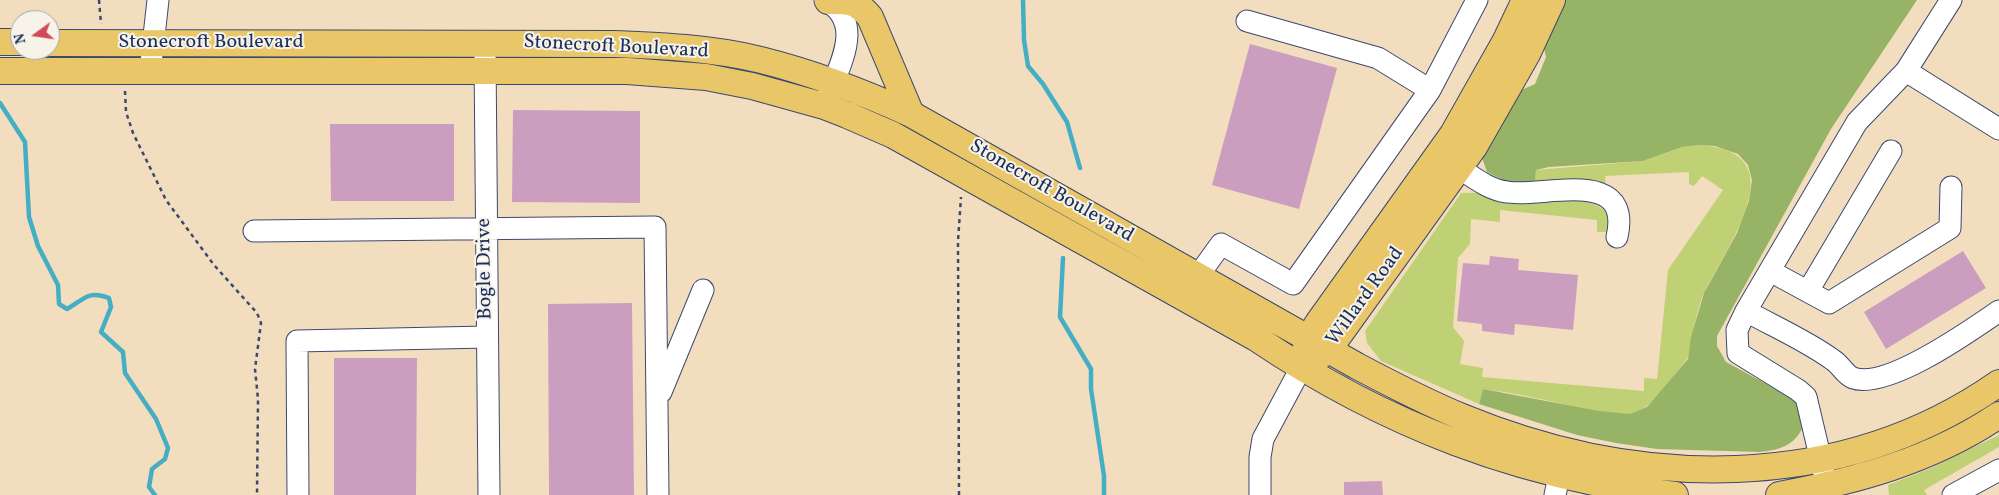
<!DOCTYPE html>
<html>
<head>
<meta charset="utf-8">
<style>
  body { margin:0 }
  #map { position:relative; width:1999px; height:495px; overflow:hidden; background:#f3ddbf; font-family:Vollkorn,serif }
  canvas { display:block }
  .north { position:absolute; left:10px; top:10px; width:50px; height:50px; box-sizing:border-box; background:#f7f3e8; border:1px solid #9fa5b1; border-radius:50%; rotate:256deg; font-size:14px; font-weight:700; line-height:20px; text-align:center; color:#1b2f5e }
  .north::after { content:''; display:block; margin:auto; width:18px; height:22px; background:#d1495b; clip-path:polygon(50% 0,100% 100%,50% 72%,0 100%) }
</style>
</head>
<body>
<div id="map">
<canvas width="1999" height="495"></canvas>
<div class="north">N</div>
</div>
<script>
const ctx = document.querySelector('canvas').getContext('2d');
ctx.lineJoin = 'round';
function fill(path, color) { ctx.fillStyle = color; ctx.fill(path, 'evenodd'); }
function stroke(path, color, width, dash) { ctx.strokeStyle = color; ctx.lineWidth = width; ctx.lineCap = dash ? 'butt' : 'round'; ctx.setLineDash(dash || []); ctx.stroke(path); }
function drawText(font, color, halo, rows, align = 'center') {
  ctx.font = font + ' Vollkorn,serif'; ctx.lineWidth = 4; ctx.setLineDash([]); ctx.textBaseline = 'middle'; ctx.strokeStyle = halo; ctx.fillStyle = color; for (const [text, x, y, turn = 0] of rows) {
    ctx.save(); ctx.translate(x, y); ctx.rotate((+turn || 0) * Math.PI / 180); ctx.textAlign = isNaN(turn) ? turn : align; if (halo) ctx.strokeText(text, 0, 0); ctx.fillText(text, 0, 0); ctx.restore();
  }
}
fill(new Path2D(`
  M1700,145C1798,152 1728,244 1705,291C1695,311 1694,335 1688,357C1686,362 1653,402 1647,406C1643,409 1634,413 1630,414C1613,416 1593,410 1577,407C1546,400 1515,393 1483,389L1479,404L1381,361L1367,343L1365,331L1461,193C1497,193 1583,188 1608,213L1609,232H1597V220L1500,210V222L1471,219L1470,244L1458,258L1453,327L1464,341L1460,364L1483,368L1482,377L1644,391V378L1657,379L1668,270L1723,190L1702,176L1694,186L1689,184V172L1605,176L1606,189L1535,182L1536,170L1643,161L1682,147Z
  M1999,435V447L1924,490L1927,495H1889L1888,485L1929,469Z`), '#bfd174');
fill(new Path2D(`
  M1562,0H1917L1831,129L1717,336V346L1726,362L1794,399L1798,409L1802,429C1793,446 1779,450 1760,452L1657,449L1616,443L1577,435L1479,404L1483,389L1599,411L1630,414L1647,407L1688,359L1691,337L1704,293L1737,233L1749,201L1752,180L1748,165L1738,154L1715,146L1700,145L1682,147L1643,161L1549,167L1536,170L1535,182L1509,183L1487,172L1481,155L1519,91L1535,84L1546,57L1543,44Z`), '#97b366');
stroke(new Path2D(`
  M1023,0L1024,40L1028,66L1043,84L1067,122L1080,168
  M0,103L25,142L29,217L38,246L58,285L59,304L67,309C85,299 88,290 109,298L111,307L101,332L123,352L125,373L156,419L168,448L165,459L152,469L149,487L155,495
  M1063,258L1060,317L1091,369V389L1104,476V495`), '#44aec3', 4.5);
fill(new Path2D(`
  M1250,44L1337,68L1299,209L1212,185Z
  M513,110L640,111V203L512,202Z
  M330,124H454V201H331Z
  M1963,251L1986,288L1886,349L1864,312Z
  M1490,256L1519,259L1518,270L1578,275L1573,330L1515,324L1514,335L1482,331V324L1457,321L1463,263L1489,265Z
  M632,303L634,495H549L548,304Z
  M334,358H417L416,495H334Z
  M1382,481L1383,495H1344V482Z`), '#cb9ebf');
const minor = new Path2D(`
  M825,0C866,22 839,65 828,97
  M1951,0L1906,71L1999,129
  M1247,21L1378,58L1430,90
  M485,56L489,495
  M1906,71L1857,122L1746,311C1775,327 1807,341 1833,360C1840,364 1845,375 1853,378C1887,390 1970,331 1999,311
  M150,72L158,0
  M1459,168C1473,177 1489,190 1507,192C1543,198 1633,166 1617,237
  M254,231L655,227L658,495
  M1770,271L1829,303L1950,228L1951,187
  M1198,276L1221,244L1293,284L1430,90L1477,0
  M1808,291L1891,151
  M1746,311L1737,330L1738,353L1798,390L1806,397L1824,473
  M661,392L703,290
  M298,495L297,341L487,337
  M1260,495V457L1263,439L1301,368
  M1555,495L1559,476
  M1953,495L1999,470`);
const major = new Path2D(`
  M828,1C849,1 856,0 870,17L911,114
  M0,42H20
  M50,43L614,44C663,46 713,48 761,60C813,73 863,92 911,114L1357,366C1391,384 1426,402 1462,417C1637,489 1839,495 1999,383
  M0,71H627L706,77L752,86L824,106L847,115L893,135L1256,338C1385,425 1520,477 1675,495
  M1304,355L1309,338L1318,323L1453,134L1505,42L1525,0
  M1316,359L1329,349L1474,147L1527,54L1552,0
  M1779,495C1856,481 1933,460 1999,415`);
stroke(minor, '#3b496d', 23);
stroke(major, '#3b496d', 28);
stroke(new Path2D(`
  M99,0L101,24
  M125,91L126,112L133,133L166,200L214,265L257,313L261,323L255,369L258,399L257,495
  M959,495L958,241L961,197`), '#3b496d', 2.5, [4, 4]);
stroke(minor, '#fff', 21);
stroke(major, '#e9c769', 26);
drawText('20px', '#1b2f5e', '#f7f3e8', [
  ["Stonecroft Boulevard",211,43],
  ["Stonecroft Boulevard",616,48,3],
  ["Stonecroft Boulevard",1051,192,30],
  ["Bogle Drive",486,269,-91],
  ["Willard Road",1366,297,-54]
]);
</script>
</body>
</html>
